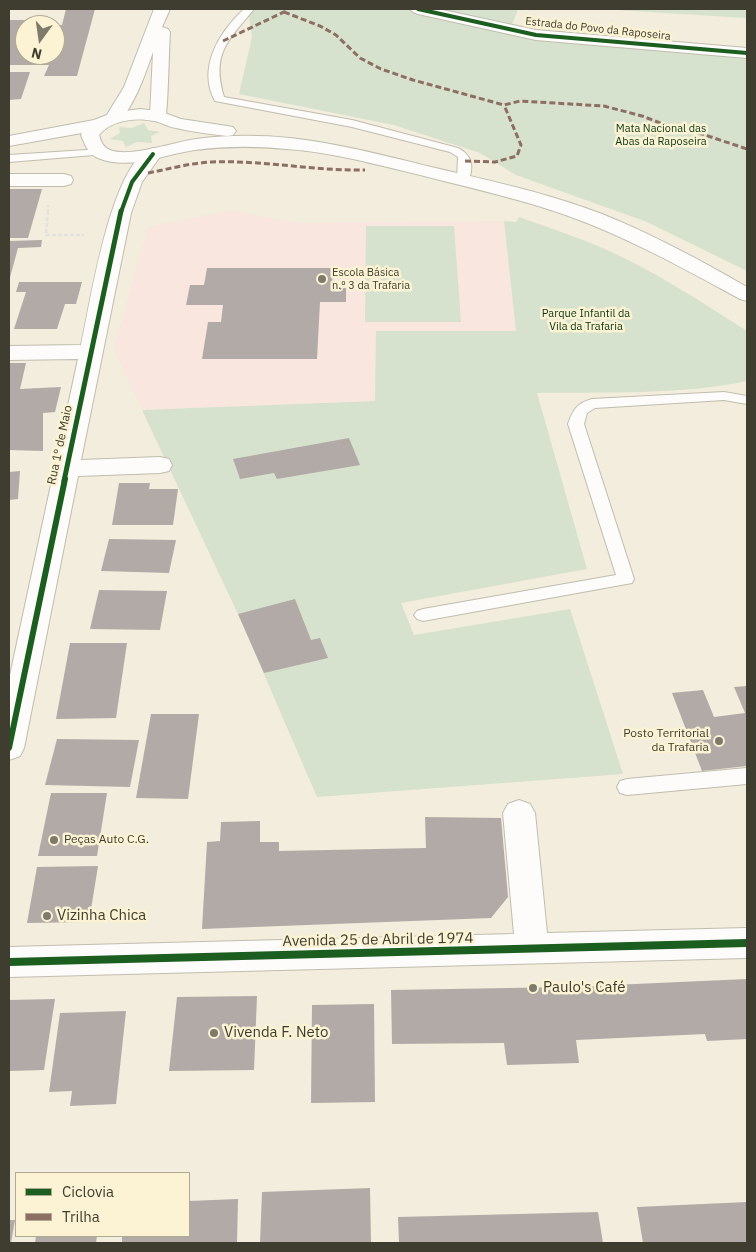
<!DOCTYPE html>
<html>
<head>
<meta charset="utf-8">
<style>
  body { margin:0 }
  #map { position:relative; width:756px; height:1252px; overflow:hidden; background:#f2eddc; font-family:"IBM Plex Sans",sans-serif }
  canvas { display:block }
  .frame { position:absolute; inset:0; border:10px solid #3f3c30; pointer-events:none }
  .legend { position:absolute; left:15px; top:1172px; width:175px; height:65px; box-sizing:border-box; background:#fbf3d3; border:1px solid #b0aa92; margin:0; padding:6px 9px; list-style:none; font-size:15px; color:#3f3c30 }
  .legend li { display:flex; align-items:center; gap:10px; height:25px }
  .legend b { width:25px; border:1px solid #b0aa92 }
  .north { position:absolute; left:15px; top:15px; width:50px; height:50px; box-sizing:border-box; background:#fbf3d3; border:1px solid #b0aa92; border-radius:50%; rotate:194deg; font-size:14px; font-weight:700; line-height:20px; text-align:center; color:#3f3c30 }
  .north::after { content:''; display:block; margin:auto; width:18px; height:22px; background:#7e7a6c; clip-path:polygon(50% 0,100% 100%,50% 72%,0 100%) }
</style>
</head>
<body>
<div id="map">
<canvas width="756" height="1252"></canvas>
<div class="frame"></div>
<ul class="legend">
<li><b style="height:6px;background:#1b5e20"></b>Ciclovia</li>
<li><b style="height:6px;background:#8d6e63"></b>Trilha</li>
</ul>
<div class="north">N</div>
</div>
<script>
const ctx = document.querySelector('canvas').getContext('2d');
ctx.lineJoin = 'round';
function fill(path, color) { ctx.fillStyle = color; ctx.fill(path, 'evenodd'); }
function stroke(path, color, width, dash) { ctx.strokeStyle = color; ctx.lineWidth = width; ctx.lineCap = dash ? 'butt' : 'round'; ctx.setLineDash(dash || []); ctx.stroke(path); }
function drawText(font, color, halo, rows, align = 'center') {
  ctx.font = font + ' "IBM Plex Sans",sans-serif'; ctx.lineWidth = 5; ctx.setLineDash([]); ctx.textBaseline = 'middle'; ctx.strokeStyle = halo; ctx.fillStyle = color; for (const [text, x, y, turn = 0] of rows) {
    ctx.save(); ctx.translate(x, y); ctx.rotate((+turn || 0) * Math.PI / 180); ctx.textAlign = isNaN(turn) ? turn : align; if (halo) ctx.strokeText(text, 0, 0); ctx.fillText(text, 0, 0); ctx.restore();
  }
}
fill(new Path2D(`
  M232,210L296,223L504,221L516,331L375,401L142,410L114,349L148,227Z`), '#f8e6df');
fill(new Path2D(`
  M248,9H518L510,30L512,35L747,57V271L647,222L516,175L480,153L394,125L239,94L252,37Z
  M602,9H747V18L616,10Z
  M144,123L148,130L160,132L151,136L152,143L137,142L126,147L123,141L110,139L120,133L119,127L132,128Z
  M519,217C547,227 577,237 605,249C655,271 701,302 747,331V381C682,395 604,392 537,393L587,569L401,603L414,635L570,609L623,774L317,797L238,614L142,410L375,401L376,331H516L504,221L516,222Z
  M366,226H454L461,322H365Z`), '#d6e2cd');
fill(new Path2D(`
  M66,9H95L77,76H44L49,65H9V20H27L28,25H25V55H55V25H62Z
  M9,72H30L21,99L9,100Z
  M9,189H42L28,238H9Z
  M42,240L41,247L18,248L9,281V241Z
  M207,268H333L332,288H346V302H320L317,359H202L208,322H221L223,305H186L190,285H204Z
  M19,282H82L76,304H65L57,329H14L26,292H16Z
  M9,363H26L20,389L61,387L55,412L43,413V451L9,450Z
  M349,438L360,465L277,479L274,473L240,479L233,459Z
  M20,471L18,499L9,500V472Z
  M119,483H150L149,489H178L173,525H112Z
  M109,539L176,540L169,573L101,571Z
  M99,590L167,591L160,630L90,629Z
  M295,599L311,640L320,638L328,658L264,673L238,614Z
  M70,643H127L116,718L56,719Z
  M747,686V766L702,771L672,693L703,690L714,717L745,713L734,687Z
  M151,714H199L188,799L136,798Z
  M57,739L139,740L130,787L45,785Z
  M51,793H107L97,856H38Z
  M425,817L501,818L508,897L491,918L202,929L207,842L220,841L221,822L260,821V842H279V851L426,848Z
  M98,866L89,922L27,923L37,867Z
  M747,979V1039L707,1041L705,1034L576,1040L579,1063L507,1065L504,1043L392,1044L391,990L568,987Z
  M257,996L254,1070L169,1071L177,997Z
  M55,999L44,1070L9,1071V1000Z
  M374,1004L375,1102L311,1103L312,1005Z
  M126,1011L116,1104L70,1106L72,1091L49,1092L60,1013Z
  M370,1188L371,1243H260L262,1192Z
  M238,1199L237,1243H122V1236H189V1201Z
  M747,1202V1243H643L637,1207Z
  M598,1212L603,1243H399L398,1217Z
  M9,1220H15L11,1243H9Z
  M36,1236H97L96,1243H35Z`), '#b2aaa6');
const lane = new Path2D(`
  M244,9H254C228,41 211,53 224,97L352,120L458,148C472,155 475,168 467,183L463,184L457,180L458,157L450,152L352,127L215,101C197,68 219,32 244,9Z
  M102,149L106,150L108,152L106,154L9,162V155Z
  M724,392L747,396V404L724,400L595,408L587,413L584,424L634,579L632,583L423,621L417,619L414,615L417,611L423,609L616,575L568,424C573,410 577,403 592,399Z
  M747,768V784L627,795L620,793L617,787L620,781L627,779Z`);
const street = new Path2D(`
  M410,9H438L536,30L747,48V58L536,40L418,14L413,12Z
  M153,148L159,150L162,154L142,182L131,213L81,460L160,457L169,459L172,465L169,471L160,473L78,476L24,748L20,756L9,760V680L78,359L9,360V346L81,345C90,306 111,159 153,148Z
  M9,174H64L71,176L73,180L71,184L64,186H9Z
  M519,800L530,804L535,813L547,933L747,928V958L9,977V947L514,934L503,813L508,804Z`);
const secondary = new Path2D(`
  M154,9H170L162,27L168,29L170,32C169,44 168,116 165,120L159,121L153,120L150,116L153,52C144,78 136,100 120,122L114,123L108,122L105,118L124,87Z`);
const primary = new Path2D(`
  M140,109L159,111L181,119L227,126L233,127L236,131L233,135L227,136C210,134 193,132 176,128C168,127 161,122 154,121C136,117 111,120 99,135C101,142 103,147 110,150C129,158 174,142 196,139C227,135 259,135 290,138C336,143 382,155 427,166C486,180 545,192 602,214C652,234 700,260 747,287V301L740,299C690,272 640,244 587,223C534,202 479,190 424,176C378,165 333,152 286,149C256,146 226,146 195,150C165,154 129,171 98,158C88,154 85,145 81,135L82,133L9,146V136L94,120L112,113Z`);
stroke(lane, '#c0bdaf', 2);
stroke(street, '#c0bdaf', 2);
stroke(secondary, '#c0bdaf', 2);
stroke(primary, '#c0bdaf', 2);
stroke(new Path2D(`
  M48,212V205`), '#e4e2dd', 2, [3, 2]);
stroke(new Path2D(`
  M48,211L46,235H84`), '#e4e2dd', 2.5, [4, 2]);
fill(lane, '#fdfcfa');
fill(street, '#fdfcfa');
fill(secondary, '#fdfcfa');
fill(primary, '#fdfcfa');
stroke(new Path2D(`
  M284,12L320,26L336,35L360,58L381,69L413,80L504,105L520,101L604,106L642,116L668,126L693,131L747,149
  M223,41L288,10
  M465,161L495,162L517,156L521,145L504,105
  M148,173C169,169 190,163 212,162C263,160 314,171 365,170`), '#8d6e63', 3, [6, 3]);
stroke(new Path2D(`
  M418,9L536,35L747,53
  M121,212L132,182L153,154`), '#1b5e20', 4);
stroke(new Path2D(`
  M64,481L121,211`), '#1b5e20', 5);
stroke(new Path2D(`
  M9,748L65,479`), '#1b5e20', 6);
stroke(new Path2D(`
  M9,962L747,943`), '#1b5e20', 8);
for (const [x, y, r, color] of [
  [322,279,5,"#7e7a6c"],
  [719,741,5,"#7e7a6c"],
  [54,840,5,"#7e7a6c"],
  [47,916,5,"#7e7a6c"],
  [533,988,5,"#7e7a6c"],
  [214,1033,5,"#7e7a6c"]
]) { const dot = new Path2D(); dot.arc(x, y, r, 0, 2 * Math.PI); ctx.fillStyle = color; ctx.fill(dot); stroke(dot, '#fbf3d3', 2); }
drawText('11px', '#3f3c30', '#fbf3d3', [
  ["Estrada do Povo da Raposeira",598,29,6]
]);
drawText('11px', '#083512', '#fbf3d3', [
  ["Mata Nacional das",661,129],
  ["Abas da Raposeira",661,142],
  ["Parque Infantil da",586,314],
  ["Vila da Trafaria",586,327]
]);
drawText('11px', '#3f3c30', '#fbf3d3', [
  ["Escola Básica",332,273],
  ["n.º 3 da Trafaria",332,286]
], 'left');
drawText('12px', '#3f3c30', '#fbf3d3', [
  ["Rua 1º de Maio",60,445,-78]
]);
drawText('12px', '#3f3c30', '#fbf3d3', [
  ["Posto Territorial",709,734],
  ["da Trafaria",709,748],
  ["Peças Auto C.G.",64,840,"left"]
], 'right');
drawText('15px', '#3f3c30', '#fbf3d3', [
  ["Vizinha Chica",57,916],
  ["Paulo's Café",543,988],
  ["Vivenda F. Neto",224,1033]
], 'left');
drawText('15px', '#3f3c30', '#fbf3d3', [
  ["Avenida 25 de Abril de 1974",378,940,-1]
]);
</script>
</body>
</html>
